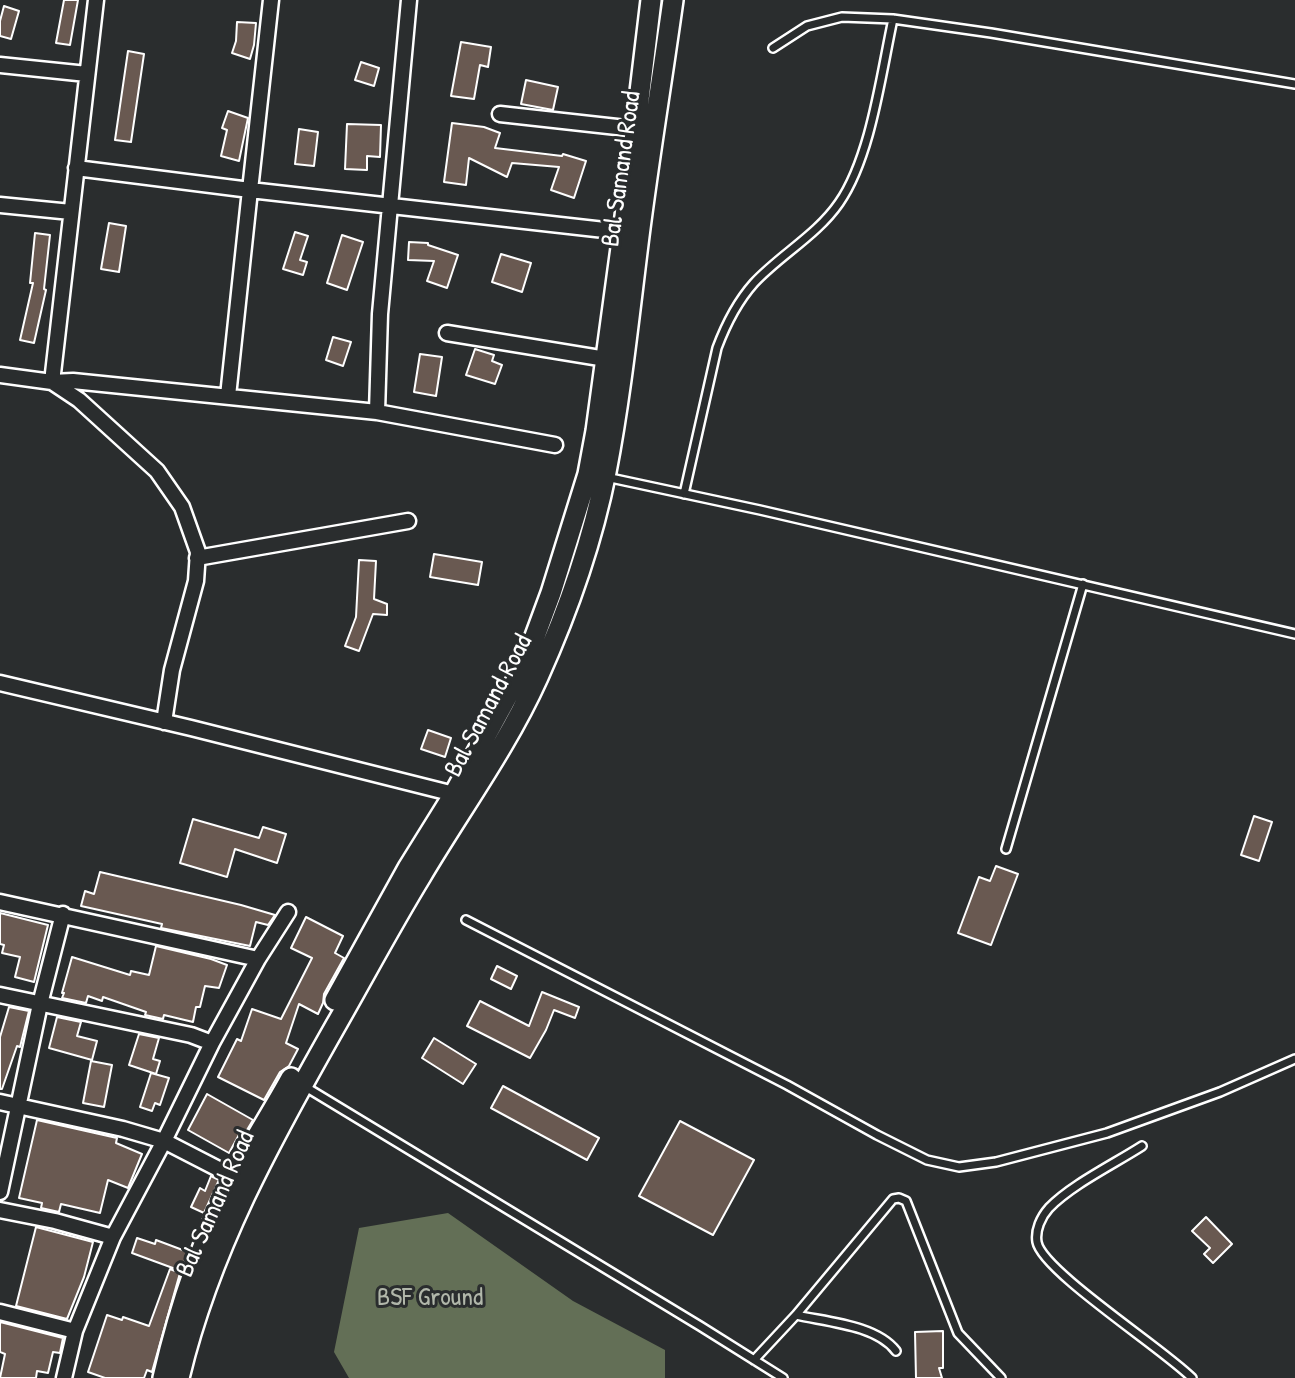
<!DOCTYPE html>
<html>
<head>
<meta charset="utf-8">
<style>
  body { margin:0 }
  canvas { display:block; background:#2a2d2e }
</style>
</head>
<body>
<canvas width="1295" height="1378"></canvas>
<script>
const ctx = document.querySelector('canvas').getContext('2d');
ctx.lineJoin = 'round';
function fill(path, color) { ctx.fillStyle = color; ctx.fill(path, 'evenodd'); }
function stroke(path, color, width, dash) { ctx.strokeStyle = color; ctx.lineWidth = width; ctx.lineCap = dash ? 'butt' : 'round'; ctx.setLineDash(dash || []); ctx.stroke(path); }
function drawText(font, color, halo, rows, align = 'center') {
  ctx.font = font + ' "Patrick Hand",sans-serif'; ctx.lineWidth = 6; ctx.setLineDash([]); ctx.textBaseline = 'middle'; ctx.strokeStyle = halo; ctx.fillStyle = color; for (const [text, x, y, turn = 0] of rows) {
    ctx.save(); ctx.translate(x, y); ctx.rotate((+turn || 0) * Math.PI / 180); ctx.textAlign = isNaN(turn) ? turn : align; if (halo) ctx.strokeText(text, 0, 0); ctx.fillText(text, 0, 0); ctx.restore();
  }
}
fill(new Path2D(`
  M448,1213L573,1301L665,1350V1378H349L334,1352L359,1228Z`), '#636f56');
const building = new Path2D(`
  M64,0H78L70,45L56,43Z
  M4,6L19,11L11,39L0,36V21Z
  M237,22L256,23L254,45L250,59L232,53L236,41Z
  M461,42L491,47L488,67L480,65L474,99L451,96Z
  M128,51L144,54L131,142L115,140Z
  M361,62L379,68L374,86L355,80Z
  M526,80L558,87L553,110L521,104Z
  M228,111L248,118L239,161L221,156L227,130L222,128Z
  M452,123L484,127L500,133L495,148L562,156L563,154L586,161L574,198L551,190L559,167L512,163L507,177L469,158L466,185L444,182Z
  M347,124L381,125L380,157L367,156V170L345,169Z
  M299,129L318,132L314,166L295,164Z
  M109,223L126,226L119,272L101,269Z
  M295,232L308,236L300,260L307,262L303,275L283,269Z
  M35,233L50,235L44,289L46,290L34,343L20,340L33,283H30Z
  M342,235L363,242L347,290L327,283Z
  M409,242L428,243V245L458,255L447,288L427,281L434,261L408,260Z
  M501,254L531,263L522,292L492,282Z
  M333,337L351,342L343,366L326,360Z
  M475,349L494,355L492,361L502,365L495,384L466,375Z
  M420,354L442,357L436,396L414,392Z
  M434,554L482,562L478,585L430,577Z
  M359,560L376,561L374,599L387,604V615L373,614L359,651L345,646L356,617Z
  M428,730L451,738L445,757L421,749Z
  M1254,816L1272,822L1259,861L1241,855Z
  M193,819L259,838L263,827L286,834L277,863L235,849L227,877L180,863Z
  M996,866L1018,874L991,945L958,933L979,877L990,881Z
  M100,872L241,905L275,915L268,925L256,922L250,946L161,928L162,924L81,906L85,891L94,894Z
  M0,913L48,925L34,982L15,977L20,957L2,953L4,945L0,944Z
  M306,917L343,936L335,953L344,958L324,994L323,1003L318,1014L299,1004L286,1043L298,1049L289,1066L280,1072L264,1100L218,1077L237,1039L241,1041L252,1009L281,1019L312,958L291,948Z
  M156,946L211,959L227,965L219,988L205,986L200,1007H196L193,1022L164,1015L163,1019L145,1015L146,1012L103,997L102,1001L88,996L86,1003L62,998L64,993H62L72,957L130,975L131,971L149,975Z
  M497,966L517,976L511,989L491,979Z
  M542,992L579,1007L575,1018L554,1010L546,1030L530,1058L467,1026L480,1001L529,1026Z
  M9,1007L29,1011L20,1047L17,1046L2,1089H0V1037Z
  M57,1017L81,1022L77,1036L97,1041L92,1060L49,1048Z
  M139,1034L159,1038L153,1059L160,1061L156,1074L129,1065Z
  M434,1038L476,1064L463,1084L422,1058Z
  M91,1061L112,1065L104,1107L83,1103Z
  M151,1073L169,1078L160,1105L155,1103L152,1111L140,1107Z
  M503,1086L599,1138L587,1160L491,1108Z
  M207,1094L253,1120L244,1135L240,1133L229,1153L188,1130Z
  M37,1120L117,1138L116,1143L142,1154L128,1188L108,1180L100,1213L61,1204L59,1212L41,1208L42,1203L19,1198Z
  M680,1121L754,1160L713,1235L639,1196Z
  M211,1176L219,1180L204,1213L191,1207L200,1188L205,1191Z
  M1206,1217L1232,1244L1213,1263L1204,1254L1210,1248L1192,1231Z
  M36,1227L93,1242L84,1277L67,1319L16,1306Z
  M137,1238L155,1244L156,1240L188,1252L181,1271L132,1253Z
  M170,1269L180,1273L152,1372L147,1370L144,1378H105L88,1372L107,1315L122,1320L123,1317L149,1326Z
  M0,1322L63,1338L60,1353L53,1352L48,1373L37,1371L36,1378H0L5,1354L0,1352Z
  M943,1331V1368H939L942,1378H916L915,1332Z`);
fill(building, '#695951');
stroke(building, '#fff', 2);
const service = new Path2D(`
  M773,48L807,26L842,17L893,19L991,33L1295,84
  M606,477L760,510L1295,634
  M684,494L717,348C726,324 737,302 754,283C780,255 817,235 839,203C871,157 881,74 893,19
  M1006,849L1083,584
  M466,920L787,1085L877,1135L927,1160L959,1167L996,1162L1107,1133L1220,1092L1295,1059
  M304,1086L700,1326L783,1378
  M1142,1146C1114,1164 1071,1185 1049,1208C1041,1217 1035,1230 1037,1242C1042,1271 1165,1350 1192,1378
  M796,1315C827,1322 876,1325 896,1351
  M754,1360L796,1315L893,1199L899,1198L906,1201L958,1333L1001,1378`);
const minor = new Path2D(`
  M96,0L52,382L73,381L377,412L555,445
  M0,65L87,74
  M500,114L635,129
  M76,168L250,190L271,0
  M0,205L71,212
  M447,333L606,359
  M0,375L52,382L79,400L157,471L182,507L198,552L196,581L172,670L164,722
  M228,396L250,190L631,233
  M377,412L380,314L409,0
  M197,558L408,521
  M0,683L191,728L454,794
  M0,902L258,959
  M0,995L191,1035L212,1043
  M0,1102L123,1129L164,1141L234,1177
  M0,1192L40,1004L63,914
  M0,1210L55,1221L113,1237
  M0,1312L75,1331L64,1378
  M75,1331L113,1237L164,1141L212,1043L258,959L288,912`);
const secondary = new Path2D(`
  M335,1000L408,868L454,794L524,666L551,593L588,474L596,431L623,233L651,0
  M163,1378C179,1309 202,1239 235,1176C252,1143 273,1111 291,1078
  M179,1378C209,1251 272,1138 336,1025C364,976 391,925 421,876C460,810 506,748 538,677C567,613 592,542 606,472C621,394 629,315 639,236C649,157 662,79 673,0`);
stroke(service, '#fff', 12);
stroke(minor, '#fff', 19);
stroke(secondary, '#fff', 24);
stroke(service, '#2a2d2e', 7);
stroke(minor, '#2a2d2e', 14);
stroke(secondary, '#2a2d2e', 19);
drawText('26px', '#fff', '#2a2d2e', [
  ["Bal Samand Road",622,169,-82],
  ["Bal Samand Road",489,706,-62],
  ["Bal Samand Road",216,1204,-66]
]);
drawText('26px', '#b1b7aa', '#2a2d2e', [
  ["BSF Ground",430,1298]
]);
</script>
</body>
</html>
